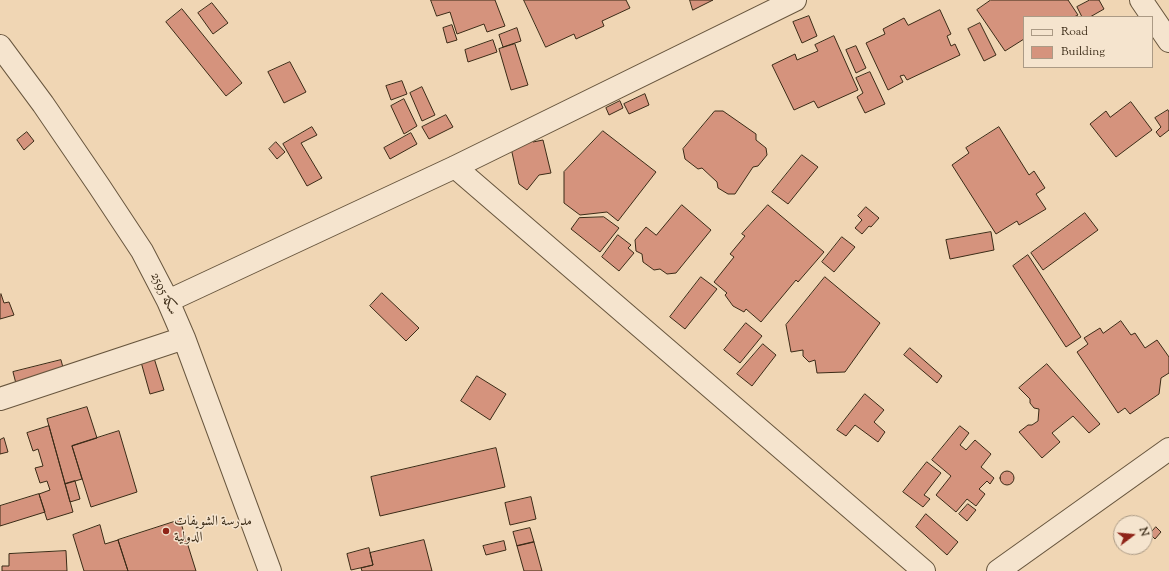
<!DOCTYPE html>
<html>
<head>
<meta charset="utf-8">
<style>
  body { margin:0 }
  #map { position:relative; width:1169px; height:571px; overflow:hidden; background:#f0d6b4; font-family:"Sorts Mill Goudy",serif }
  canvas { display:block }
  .legend { position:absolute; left:1023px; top:16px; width:130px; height:52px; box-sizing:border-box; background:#f5e4ce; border:1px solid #ab9a85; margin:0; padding:5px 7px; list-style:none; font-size:12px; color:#3b2b17 }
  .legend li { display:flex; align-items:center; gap:8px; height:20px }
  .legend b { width:20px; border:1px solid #ab9a85 }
  .north { position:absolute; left:1113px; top:515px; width:40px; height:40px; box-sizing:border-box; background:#f5e4ce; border:1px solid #ab9a85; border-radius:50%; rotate:74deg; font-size:11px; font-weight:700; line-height:16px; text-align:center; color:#3b2b17 }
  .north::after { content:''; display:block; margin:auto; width:14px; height:18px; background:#8f2418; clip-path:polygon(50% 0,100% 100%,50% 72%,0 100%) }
</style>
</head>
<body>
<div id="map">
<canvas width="1169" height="571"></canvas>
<ul class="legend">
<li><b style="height:5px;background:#f5e4ce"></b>Road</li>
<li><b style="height:11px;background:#d5937d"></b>Building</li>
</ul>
<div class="north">N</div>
</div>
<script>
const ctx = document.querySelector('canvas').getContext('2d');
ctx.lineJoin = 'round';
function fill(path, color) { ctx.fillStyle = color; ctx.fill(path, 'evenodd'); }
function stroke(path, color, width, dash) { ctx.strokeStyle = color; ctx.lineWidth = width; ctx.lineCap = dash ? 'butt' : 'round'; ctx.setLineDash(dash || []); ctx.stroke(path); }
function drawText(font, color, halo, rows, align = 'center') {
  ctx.font = font + ' "Sorts Mill Goudy",Amiri,serif'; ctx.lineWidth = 3; ctx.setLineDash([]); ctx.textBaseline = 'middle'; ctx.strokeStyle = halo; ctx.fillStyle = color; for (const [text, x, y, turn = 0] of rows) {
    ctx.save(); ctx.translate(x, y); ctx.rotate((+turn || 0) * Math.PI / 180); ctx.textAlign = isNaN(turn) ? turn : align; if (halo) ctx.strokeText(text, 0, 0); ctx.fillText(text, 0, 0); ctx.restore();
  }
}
const building = new Path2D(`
  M431,0H495L505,26L487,32L484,24L457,34L450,12L437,16Z
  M524,0H626L630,8L602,21L604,26L576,39L574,34L546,47Z
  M690,0H713L693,10Z
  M991,0H1068L1078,15L1074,17H1024V39L1005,51L977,10Z
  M1090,0H1099L1104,9L1090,17H1082L1077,7Z
  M212,3L228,23L213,34L198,13Z
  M182,9L242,83L226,96L166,22Z
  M940,10L951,34L947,36L951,46L955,44L960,55L907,80L904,75L900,76L903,82L888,90L866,43L885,34L883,29L904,18L908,25Z
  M809,16L817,36L802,43L793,22Z
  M980,23L996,55L984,61L968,29Z
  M452,25L457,40L447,43L443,28Z
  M517,28L521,41L503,47L499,35Z
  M834,36L858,90L818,108L814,101L794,110L772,65L795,54L797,60L818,51L815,45Z
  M493,40L497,52L468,62L465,50Z
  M515,44L528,85L511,90L499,49Z
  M856,46L866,68L856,73L846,50Z
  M290,62L306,92L284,103L268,72Z
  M870,72L885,104L865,113L857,97L863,93L856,78Z
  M402,81L407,94L391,100L386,86Z
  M422,87L435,115L422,121L410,93Z
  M645,94L649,105L629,114L624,104Z
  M404,99L417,126L404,134L391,106Z
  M620,101L623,108L609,115L606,108Z
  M1131,102L1152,130L1116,157L1090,124L1106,111L1110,117Z
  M1168,110L1169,112V130L1160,137L1156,132L1161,127L1155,118Z
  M715,111H723L756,134V140L766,148L767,155L758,166L753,167L735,194H728L718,188L717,182L702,168L698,169L685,159L683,149Z
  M446,115L453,127L429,139L422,127Z
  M312,127L317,135L301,143L322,178L307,186L283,144Z
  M999,127L1029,175L1034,171L1045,188L1036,194L1046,209L1019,225L1017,221L996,234L952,165L969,153L966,148Z
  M603,131L656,172L618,221L607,212L580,215L564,203V172Z
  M27,132L34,141L24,150L17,140Z
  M411,133L417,144L390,159L384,148Z
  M532,139L533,142L543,140L551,173L539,175L527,190L519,184L511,148Z
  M276,142L285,152L277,159L269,149Z
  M802,155L818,167L788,204L772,192Z
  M682,205L711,230L676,273L667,274L660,269L654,270L643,262L642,254L636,251L635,240L646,227L656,235Z
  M768,205L824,252L798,282L796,280L761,322L746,309L744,312L733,306L725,295L727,293L714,282L734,257L730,254L745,236L742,234Z
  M866,207L879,218L871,227L869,226L862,234L855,228L862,220L858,216Z
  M1085,213L1098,230L1043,270L1031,253Z
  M604,217L619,228L600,252L571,229L579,218Z
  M991,232L994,250L950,259L946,240Z
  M618,235L631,245L628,248L634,253L619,271L602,257Z
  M842,237L855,247L834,272L822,262Z
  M1028,255L1081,337L1066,347L1013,266Z
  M701,277L717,289L685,329L670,317Z
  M825,277L880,323L845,372L817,373L815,360L809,362L803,356V350L791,352L786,325Z
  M382,293L419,328L406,341L370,306Z
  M1,294L4,303L9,302L14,315L0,319V295Z
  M1121,321L1131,335L1135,333L1145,348L1157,340L1169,357V373L1161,378L1159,394L1130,414L1125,408L1118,413L1077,352L1088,344L1084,338L1100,328L1103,333Z
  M746,323L762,336L740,363L724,350Z
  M763,344L776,355L752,386L737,374Z
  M910,348L942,376L937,383L904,355Z
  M154,358L164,390L150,394L141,362Z
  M61,360L65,375L20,399L13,372Z
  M1047,364L1100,424L1089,433L1073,416L1052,433L1060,442L1042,458L1019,432L1028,425H1032L1038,421L1039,409L1034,408L1030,403V399L1019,388Z
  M477,376L506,394L490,420L461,401Z
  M865,394L884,410L874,422L885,432L878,442L855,425L846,436L837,430Z
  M87,407L97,438L72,446L82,479L65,484L47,419Z
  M49,426L73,512L47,520L39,494L50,490L47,481L40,483L35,468L43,466L38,449L33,451L27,433Z
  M960,426L969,433L960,445L966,450L975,440L991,454L981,467L994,478L990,484L987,481L979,489L985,494L976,506L967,499L956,512L936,495L951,476L932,460Z
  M119,431L137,492L91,507L72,446Z
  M4,438L8,452L0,454V440Z
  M496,448L505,487L380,516L371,477Z
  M927,462L941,473L924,495L930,499L923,507L903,492Z
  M1000 478a7 7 0 1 1 14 0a7 7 0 1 1-14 0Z
  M75,481L80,499L70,502L65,484Z
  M39,494L45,512L0,526V506Z
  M531,497L536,519L510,525L505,503Z
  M968,504L976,510L967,521L959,514Z
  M926,514L958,542L947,555L916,527Z
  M180,520L196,571H128L118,540Z
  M100,525L105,544L118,540L128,571H84L73,535Z
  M1156,527L1161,532L1155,539L1150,534Z
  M530,528L534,542L517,546L513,532Z
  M424,540L432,571H362L361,568L373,565L370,553Z
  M504,541L506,550L486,555L483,546Z
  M534,542L542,571H524L517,546Z
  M369,548L373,565L351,570L347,554Z
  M66,551L67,571H2V566H9V554Z`);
fill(building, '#d5937d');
stroke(building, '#3b2b17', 1);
const minor = new Path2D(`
  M1141,0L1169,41
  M0,46L43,104L99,186L142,251L168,301L184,338L270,571
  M455,167L924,571
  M168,301L455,167L795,0
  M0,399L184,338
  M998,571L1169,449`);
stroke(minor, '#68563e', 24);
stroke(minor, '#f5e4ce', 22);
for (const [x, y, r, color] of [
  [166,531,4,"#8f2418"]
]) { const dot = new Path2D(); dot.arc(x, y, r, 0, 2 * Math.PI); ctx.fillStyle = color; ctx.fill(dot); stroke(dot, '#f5e4ce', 1.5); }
drawText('14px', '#3b2b17', '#f5e4ce', [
  ["سكة 2595",163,294,64]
]);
drawText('14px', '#3b2b17', '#f5e4ce', [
  ["مدرسة الشويفات",174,523],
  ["الدولية",174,539]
], 'left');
</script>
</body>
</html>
